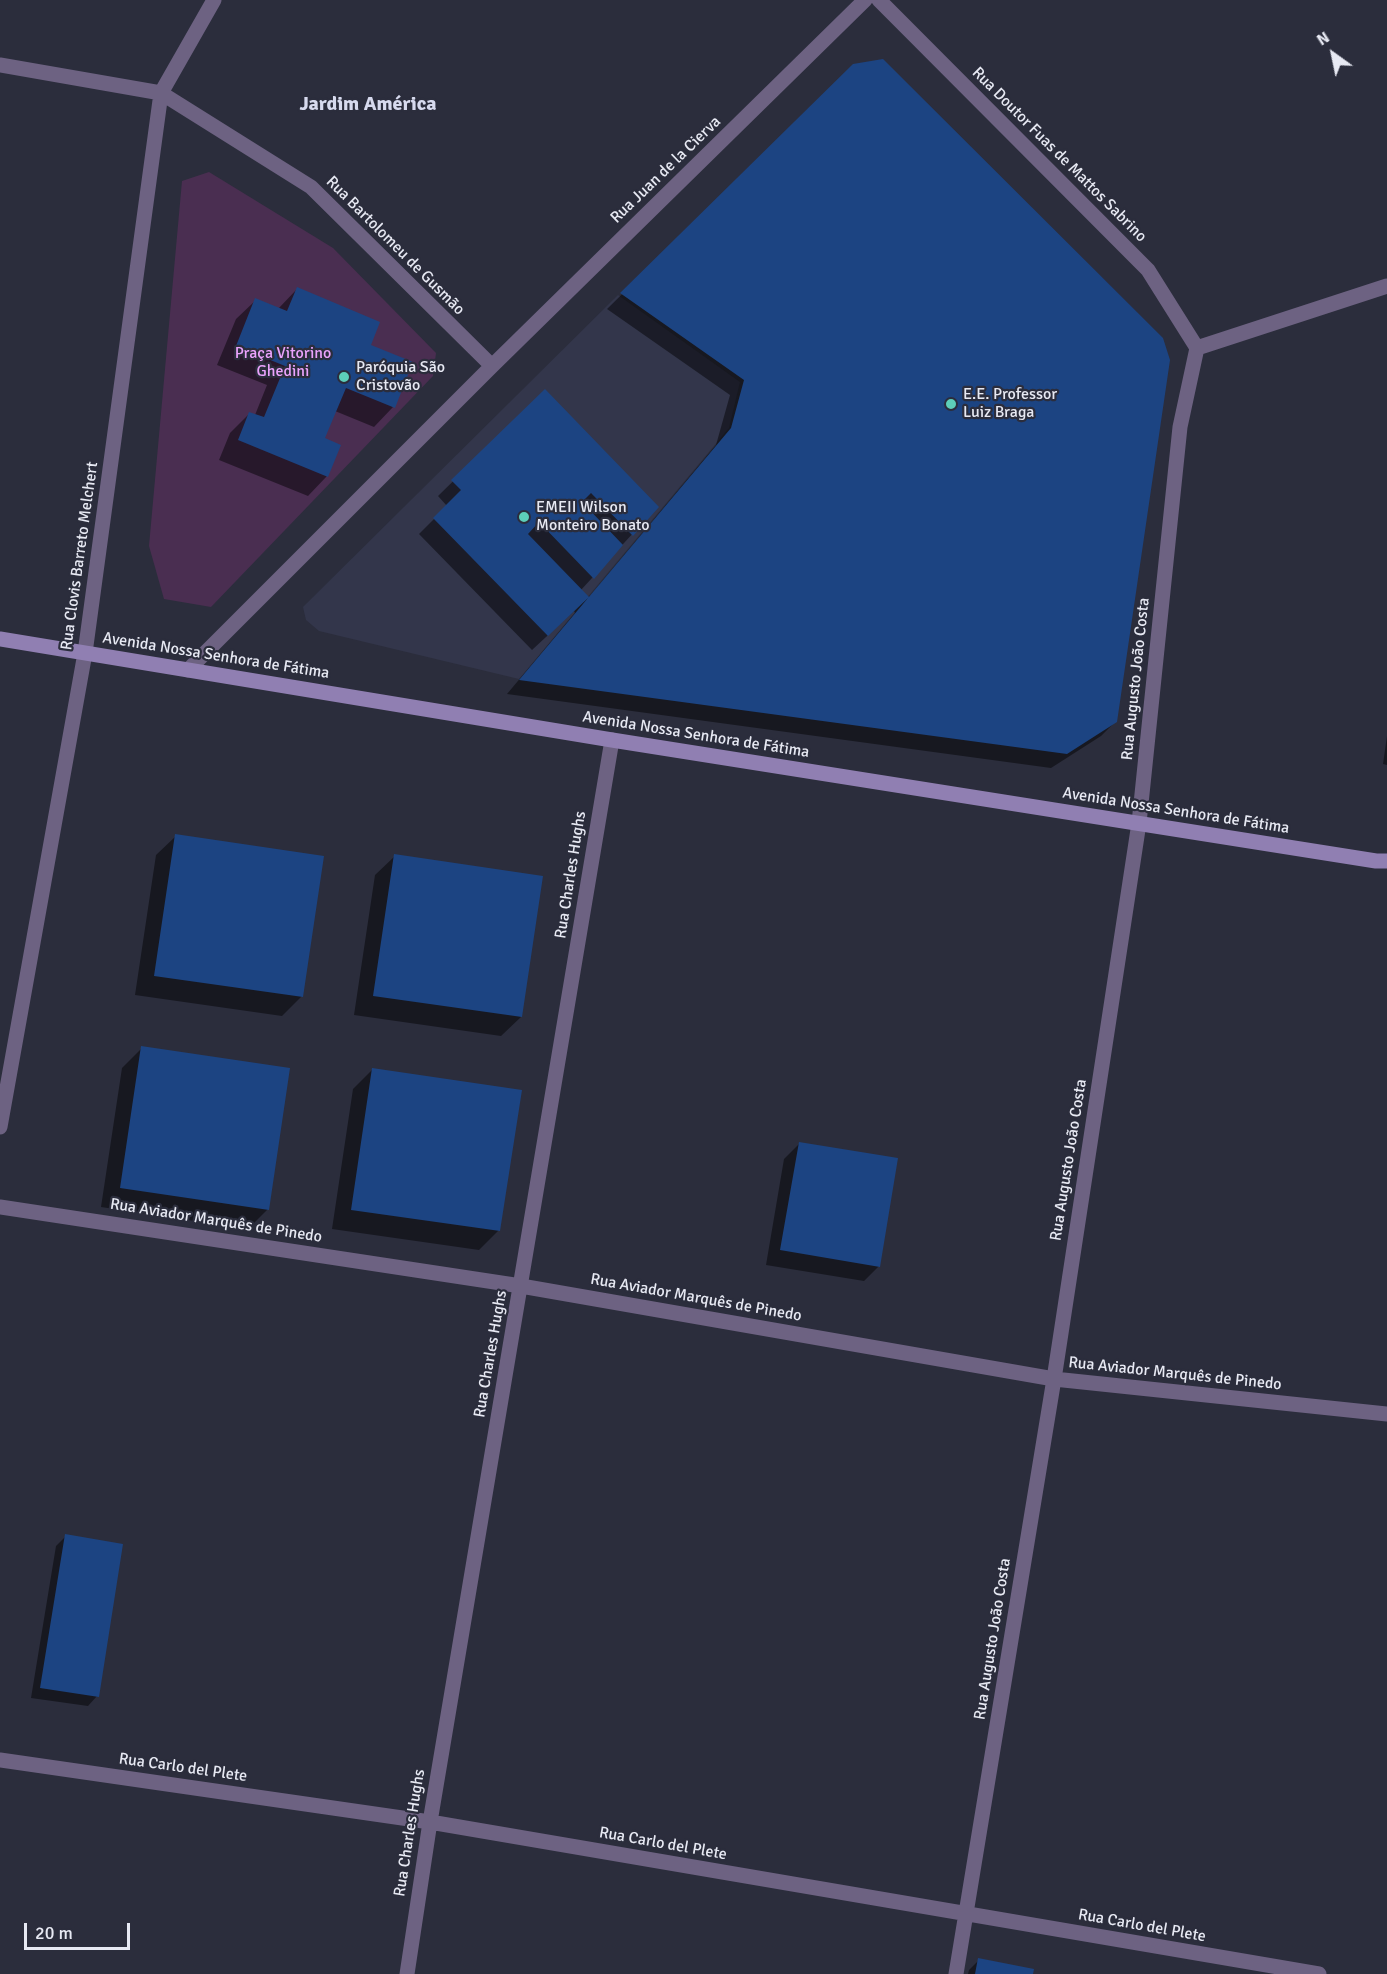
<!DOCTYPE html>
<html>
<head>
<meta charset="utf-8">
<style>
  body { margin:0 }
  #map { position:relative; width:1387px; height:1974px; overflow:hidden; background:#2b2d3c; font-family:Signika,sans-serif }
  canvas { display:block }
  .north { position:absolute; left:1303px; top:24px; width:60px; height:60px; -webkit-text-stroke:4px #2b2d3c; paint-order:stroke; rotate:327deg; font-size:16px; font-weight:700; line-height:24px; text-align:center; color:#e7e9f3 }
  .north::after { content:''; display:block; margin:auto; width:21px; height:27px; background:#e7e9f3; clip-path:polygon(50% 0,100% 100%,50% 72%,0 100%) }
  .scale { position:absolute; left:24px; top:1923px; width:106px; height:27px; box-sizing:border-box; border:3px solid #e7e9f3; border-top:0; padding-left:8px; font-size:18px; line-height:21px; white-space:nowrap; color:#e7e9f3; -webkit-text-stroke:4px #2b2d3c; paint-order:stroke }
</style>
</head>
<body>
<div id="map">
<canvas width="1387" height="1974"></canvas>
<div class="north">N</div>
<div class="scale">20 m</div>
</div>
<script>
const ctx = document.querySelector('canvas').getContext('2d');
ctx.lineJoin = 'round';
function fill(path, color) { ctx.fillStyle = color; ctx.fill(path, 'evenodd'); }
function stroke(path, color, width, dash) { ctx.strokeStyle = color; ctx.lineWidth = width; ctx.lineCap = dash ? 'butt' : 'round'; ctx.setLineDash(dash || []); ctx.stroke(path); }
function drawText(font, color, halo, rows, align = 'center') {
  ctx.font = font + ' Signika,sans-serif'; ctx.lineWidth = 4.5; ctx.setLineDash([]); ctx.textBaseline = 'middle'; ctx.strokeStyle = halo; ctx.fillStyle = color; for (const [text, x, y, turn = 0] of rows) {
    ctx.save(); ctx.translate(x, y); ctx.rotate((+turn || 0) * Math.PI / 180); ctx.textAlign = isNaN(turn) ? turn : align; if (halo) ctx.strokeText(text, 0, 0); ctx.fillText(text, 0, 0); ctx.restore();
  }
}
fill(new Path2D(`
  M618,295L740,382L729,428L519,679L319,631L306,620L303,607Z`), '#33364b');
fill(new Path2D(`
  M209,172L333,248L436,353L433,376L211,607L164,599L149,546L182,181Z`), '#4a2e51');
fill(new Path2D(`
  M854,66L1116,721L1101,736L1051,768L507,694L575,613L574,611L532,650L419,534L447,506L438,496L545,391L657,507L581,590L588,598L716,445L730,395L607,309Z
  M297,289L369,346L393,407L374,427L335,411L323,439L327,476L308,496L219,460L230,433L250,413L255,415L267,385L217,365L236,319L256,300L278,309Z
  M1387,736V765L1383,764Z
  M176,836L302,996L282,1016L135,995L156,855Z
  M395,856L521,1017L501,1036L354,1015L375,875Z
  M142,1048L268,1209L248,1229L101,1207L122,1068Z
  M373,1069L499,1230L479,1250L332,1229L353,1089Z
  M799,1144L879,1266L864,1281L766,1265L784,1159Z
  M66,1536L97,1696L88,1706L31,1698L56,1546Z
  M979,1960L1031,1974H968L969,1970Z`), '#0007');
fill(new Path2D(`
  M883,59L1163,338L1170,360L1117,722L1067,754L519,680L731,428L744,380L620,293L853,64Z
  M297,287L380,322L371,345L413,362L395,408L346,388L325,438L341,445L328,477L238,440L249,412L264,417L285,366L236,346L255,298L287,311Z
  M545,389L659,507L633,536L591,493L582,502L623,545L594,579L539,522L528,534L589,597L548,636L433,518L461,490L451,480Z
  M175,834L324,856L303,997L154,976Z
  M394,854L543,876L522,1017L373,996Z
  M141,1046L290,1068L269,1210L120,1188Z
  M372,1068L522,1090L500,1231L351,1210Z
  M799,1142L898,1158L880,1267L780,1250Z
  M65,1534L123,1544L99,1697L40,1688Z
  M978,1958L1034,1969L1033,1974H975Z`), '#1c4482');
stroke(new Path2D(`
  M879,0L1148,270L1197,348
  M0,65L161,93L311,187L492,366
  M1197,348L1387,286
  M188,670L492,366L865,0
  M0,1127L85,653L161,93L214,0
  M0,1207L521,1286L1054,1379L1387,1414
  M0,1760L430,1822L1319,1974
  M407,1974L430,1822L612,740
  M956,1974L1054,1379L1139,823L1180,427L1197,348`), '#6d6282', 15);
stroke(new Path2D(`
  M0,639L612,740L1376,861H1387`), '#907fb2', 15);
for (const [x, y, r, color] of [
  [344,377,6,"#5dceb9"],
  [951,404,6,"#5dceb9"],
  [524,517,6,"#5dceb9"]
]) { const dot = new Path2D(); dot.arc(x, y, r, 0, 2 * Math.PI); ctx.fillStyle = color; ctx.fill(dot); stroke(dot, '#2b2d3c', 2); }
drawText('16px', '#e7e9f3', '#2b2d3c', [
  ["Rua Doutor Fuas de Mattos Sabrino",1059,155,45],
  ["Rua Juan de la Cierva",666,170,-44],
  ["Rua Bartolomeu de Gusmão",395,246,45],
  ["Rua Clovis Barreto Melchert",80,556,-82],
  ["Avenida Nossa Senhora de Fátima",216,656,9],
  ["Rua Augusto João Costa",1136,679,-84],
  ["Avenida Nossa Senhora de Fátima",696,735,9],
  ["Avenida Nossa Senhora de Fátima",1176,811,9],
  ["Rua Charles Hughs",571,875,-81],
  ["Rua Augusto João Costa",1069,1160,-81],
  ["Rua Aviador Marquês de Pinedo",216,1221,9],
  ["Rua Aviador Marquês de Pinedo",696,1298,10],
  ["Rua Charles Hughs",491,1354,-80],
  ["Rua Aviador Marquês de Pinedo",1175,1374,6],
  ["Rua Augusto João Costa",993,1639,-81],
  ["Rua Carlo del Plete",183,1768,8],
  ["Rua Charles Hughs",410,1833,-81],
  ["Rua Carlo del Plete",663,1844,10],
  ["Rua Carlo del Plete",1142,1926,10]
]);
drawText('16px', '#eba3fd', '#2b2d3c', [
  ["Praça Vitorino",283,354],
  ["Ghedini",283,372]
]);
drawText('16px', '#e7e9f3', '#2b2d3c', [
  ["Paróquia São",356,368],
  ["Cristovão",356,386],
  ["E.E. Professor",963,395],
  ["Luiz Braga",963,413],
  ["EMEII Wilson",536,508],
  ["Monteiro Bonato",536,526]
], 'left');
drawText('bold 20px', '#d7daee', '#2b2d3c', [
  ["Jardim América",368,105]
]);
</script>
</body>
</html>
